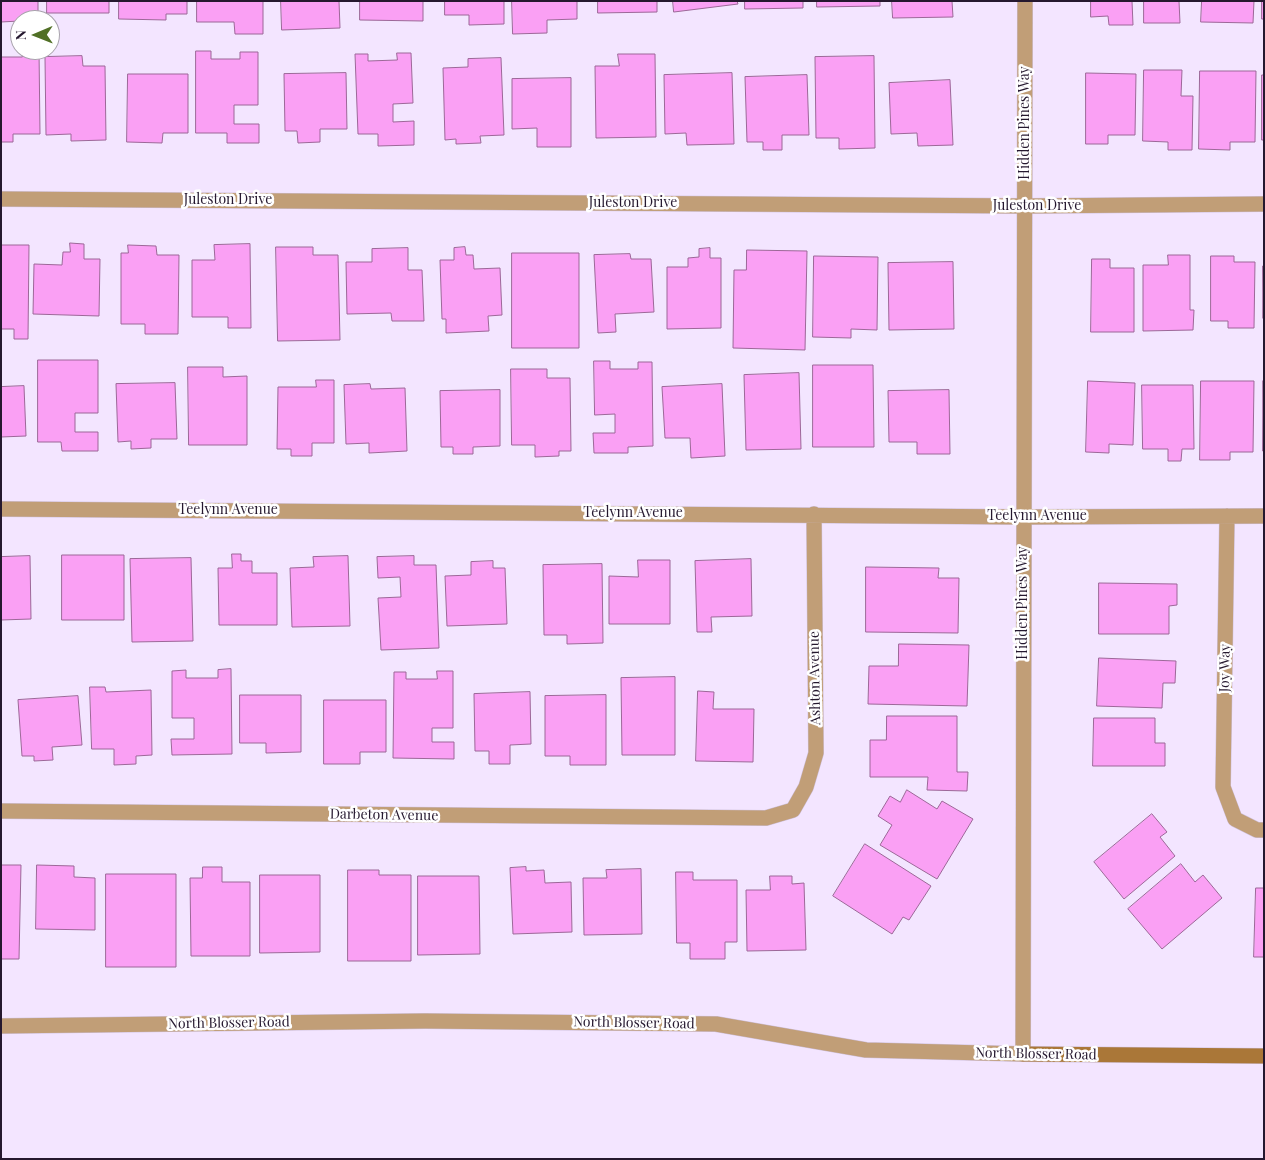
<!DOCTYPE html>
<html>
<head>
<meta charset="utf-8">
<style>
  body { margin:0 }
  #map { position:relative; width:1265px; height:1160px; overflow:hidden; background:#f3e5ff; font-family:"Playfair Display",serif }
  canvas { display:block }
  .frame { position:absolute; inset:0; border:2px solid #25182f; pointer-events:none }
  .north { position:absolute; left:10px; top:10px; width:50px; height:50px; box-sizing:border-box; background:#fff; border:1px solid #a8a3ac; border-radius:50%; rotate:269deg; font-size:14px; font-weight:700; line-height:20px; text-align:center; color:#25182f }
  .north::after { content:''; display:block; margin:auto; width:18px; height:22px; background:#517026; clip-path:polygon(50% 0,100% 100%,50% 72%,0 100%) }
</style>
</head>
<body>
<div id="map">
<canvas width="1265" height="1160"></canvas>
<div class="frame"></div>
<div class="north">N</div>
</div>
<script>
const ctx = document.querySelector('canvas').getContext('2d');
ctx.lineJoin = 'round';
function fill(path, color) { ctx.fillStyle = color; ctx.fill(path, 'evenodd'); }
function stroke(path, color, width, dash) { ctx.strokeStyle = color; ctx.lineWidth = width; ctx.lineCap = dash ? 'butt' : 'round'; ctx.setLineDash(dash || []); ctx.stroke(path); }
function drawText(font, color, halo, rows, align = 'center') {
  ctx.font = font + ' "Playfair Display",serif'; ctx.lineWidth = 5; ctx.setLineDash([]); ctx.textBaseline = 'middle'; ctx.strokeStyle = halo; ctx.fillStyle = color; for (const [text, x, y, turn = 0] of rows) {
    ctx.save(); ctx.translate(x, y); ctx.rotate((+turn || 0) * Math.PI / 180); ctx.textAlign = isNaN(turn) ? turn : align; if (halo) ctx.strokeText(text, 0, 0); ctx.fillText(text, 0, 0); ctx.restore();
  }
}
const building = new Path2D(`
  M1,1H38V20L1,22Z
  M47,1H109V13H47Z
  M119,1H187V14H166V20L119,19Z
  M197,1H263V34H235L234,22H197Z
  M281,1H339L340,28L282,30Z
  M360,1H423V21L360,20Z
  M445,1H504V24L469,25V15H445Z
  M512,1H577V19L547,20V33L513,34Z
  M598,1H657V12L598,13Z
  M673,1H737L738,4L674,12Z
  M745,1H803V8L745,9Z
  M817,1H880V6L817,7Z
  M892,1H952L953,17L893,18Z
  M1091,1H1132L1133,25H1109L1108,16L1091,17Z
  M1144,1H1179L1180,23H1144Z
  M1202,1H1254L1253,23L1201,22Z
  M1262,1H1264V19H1262Z
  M22,50H39L40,134H13V142H1V57H22Z
  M196,51H211V59H240V52H258V105H234V124H259V143H227V133H196Z
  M397,53H411L413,103L393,104V122L414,121V145L378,146V134H358L355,54H368V61L397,60Z
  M618,54H655L656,137L596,138L595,66H619Z
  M82,56L83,66H105L106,140L71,141V134L46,135L45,57Z
  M874,56L875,148L839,149V138H816L815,57Z
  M501,58L504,135L480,136L481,143L456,144V139L445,140L443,68L468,67V59Z
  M1144,70H1182L1181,96H1193L1192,150H1168V142L1143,141Z
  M1200,71H1256L1255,142H1230V150L1199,149Z
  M346,73L347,129H320V142L298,143L297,131H285L284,74Z
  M732,73L734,144L687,145L686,133L665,134L664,75Z
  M1086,73L1136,74L1135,135H1108V144H1086Z
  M128,74H188V133H163L162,143L127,142Z
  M807,75L809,135H782V150H763V142H747L745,77Z
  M1262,75H1264V140H1262Z
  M571,78V147H537V128L512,129V79Z
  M950,80L953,145L918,146L917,133L891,134L889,83Z
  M70,243L84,244V259H100L99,316L33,314L34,264L62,265L63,252H70Z
  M250,244L251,328H228V317H192V260H215L214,245Z
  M1,245H29L28,339H14V329H1Z
  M128,245L156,246L157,255H179L178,334H145V324H121V253H128Z
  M276,247H313V255H338L340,340L278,341Z
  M465,247L466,255H473L474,269L500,268L502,315L488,316L489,331L446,333V319H442L440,260H454V248Z
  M408,248V270H422L424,321H392L391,313L347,314L346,262H372V249Z
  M710,248V258H721V328L667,329V267H688V258L699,257V249Z
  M747,250L807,251L805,350L733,348L734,270H746Z
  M512,253H579V348H512Z
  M630,254L631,259H651L654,312L615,314L616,332L598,333L594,255Z
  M1168,255H1190V310H1194L1193,330L1143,331V265H1168Z
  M814,256L878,257L877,330L851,329V338L813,337Z
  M1211,256H1234V262H1255L1254,328H1228V321H1211Z
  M1092,259H1110V268H1134V332H1091Z
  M953,262L954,329L889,330L888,263Z
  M1263,266H1264L1263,318Z
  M38,360H98V413H75V432H98V451H62L61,442H38Z
  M594,361H610V369H638V362H652L653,446L628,447V453H594L593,433H615V414L595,415Z
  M813,365H873L874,447H813Z
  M188,367H223V377L247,376V445H189Z
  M511,369H547V378H570L571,451H559V456L535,457V445H512Z
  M799,373L801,449L746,450L744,375Z
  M316,380H334V443H312V456H291V449H277L278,387H316Z
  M1088,381L1135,383L1133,445L1109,444V453L1086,452Z
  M1201,381H1254L1253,452H1230V460H1200Z
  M1263,381L1264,451H1263Z
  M175,383L177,439H151V448L131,449V441L118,442L116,384Z
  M370,384L371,389L405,388L407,451L369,453V443L346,444L344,385Z
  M722,384L725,456L691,458L690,438H665L662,387Z
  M1142,385H1193L1194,449H1182L1181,461H1168V449H1143Z
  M24,386L26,436L1,437V387Z
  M500,390V446L473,447V454H453V447H441L440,391Z
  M949,390L950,454H917V442H889L888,391Z
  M232,554H241V561H252V573H277V625H219L218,568H232Z
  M62,555H124V620H62Z
  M30,556L31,619L1,620V557Z
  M348,556L350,626L292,627L290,568L314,567L313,557Z
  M414,556V565H436L439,648L381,650L378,598L401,597L400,577L378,578L377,557Z
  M191,558L193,641L132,642L130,559Z
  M751,559L752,616L711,617L712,632H697L695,561Z
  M638,560H670V624H609V576L638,577Z
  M493,561V568H505L507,624L447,626L445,576L471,575V562Z
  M602,564L603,643L567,644V635H544L543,565Z
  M866,567L939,568L938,578H959L958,633L866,632Z
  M1099,583L1177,584V605L1169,606V634H1099Z
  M899,644L969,645L967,706L868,704L869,666H898Z
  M1099,658L1176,661L1175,683H1163L1162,708L1097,706Z
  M231,669L232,754L172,755L171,739H194V718H172V671L186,670V678H218V670Z
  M437,671H453V728H432V742H454V759L393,758L394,672H406V679H437Z
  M675,677V755H622L621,678Z
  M90,687H105L106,692L151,690L152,755L136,756V764L114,765V749H92Z
  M698,691L714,692L713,709H754L753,762L696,761Z
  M530,692L531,744L510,745V764H489V751H475L474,694Z
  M240,695H301V752L266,753V743H240Z
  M606,695V765H570V756H545V696Z
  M78,696L82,745L52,747L53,760L34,761V756H22L18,700Z
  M324,700H386V752H360V764H324Z
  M887,716H957V772H968L967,791L927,790L928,777H870V740H886Z
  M1094,718H1155V743H1165V766H1093Z
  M907,790L937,809L942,801L973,819L937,879L880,845L892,825L878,816L890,796L900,802Z
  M1152,814L1167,832L1160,837L1175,856L1124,899L1094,862Z
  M865,844L931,886L909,920L903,917L892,934L833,896Z
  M1181,864L1195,882L1203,875L1222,898L1162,949L1128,909Z
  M1,865H21L19,959H1Z
  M37,865L74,866V877L95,878V930L36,929Z
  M203,867H222V882H250V956H191L190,878H202Z
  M526,867V871L544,870L545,883L571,882L572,932L513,934L510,868Z
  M641,869L642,934L584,935L583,878H607L606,870Z
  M348,870H379V875H411V961H348Z
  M676,872H693V880H737V942H725V959H690V943H677Z
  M106,874H176V967H106Z
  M260,875H320V952L260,953Z
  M418,876H479L480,954L418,955Z
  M770,876H792V884L804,883L806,950L747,951L746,890H770Z
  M1256,888H1264V957H1254Z`);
fill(building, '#faa0f4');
stroke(building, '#9c6798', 1);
const street = new Path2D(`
  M1,199L1025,206L1264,204
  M1,509L1023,517L1264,516
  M1227,516L1223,787L1235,819L1257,830H1264
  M1,811L766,818L793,810L806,787L816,753L814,514
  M1,1026L425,1021L716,1024L866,1050L1023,1054L1025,1`);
const secondary = new Path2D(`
  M1023,1054L1264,1056`);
stroke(street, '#cec0da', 16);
stroke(secondary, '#cec0da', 16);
stroke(street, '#c19e77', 15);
stroke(secondary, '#aa7738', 15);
drawText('14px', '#25182f', '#fff', [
  ["Hidden Pines Way",1025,123,-90],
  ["Juleston Drive",228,200],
  ["Juleston Drive",633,203],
  ["Juleston Drive",1037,206],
  ["Teelynn Avenue",228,510],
  ["Teelynn Avenue",633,513],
  ["Teelynn Avenue",1037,516],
  ["Hidden Pines Way",1023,603,-90],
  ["Joy Way",1225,668,-89],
  ["Ashton Avenue",815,678,-91],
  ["Darbeton Avenue",384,815,1],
  ["North Blosser Road",229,1023,-1],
  ["North Blosser Road",634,1023,1],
  ["North Blosser Road",1036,1054,1]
]);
</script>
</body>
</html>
